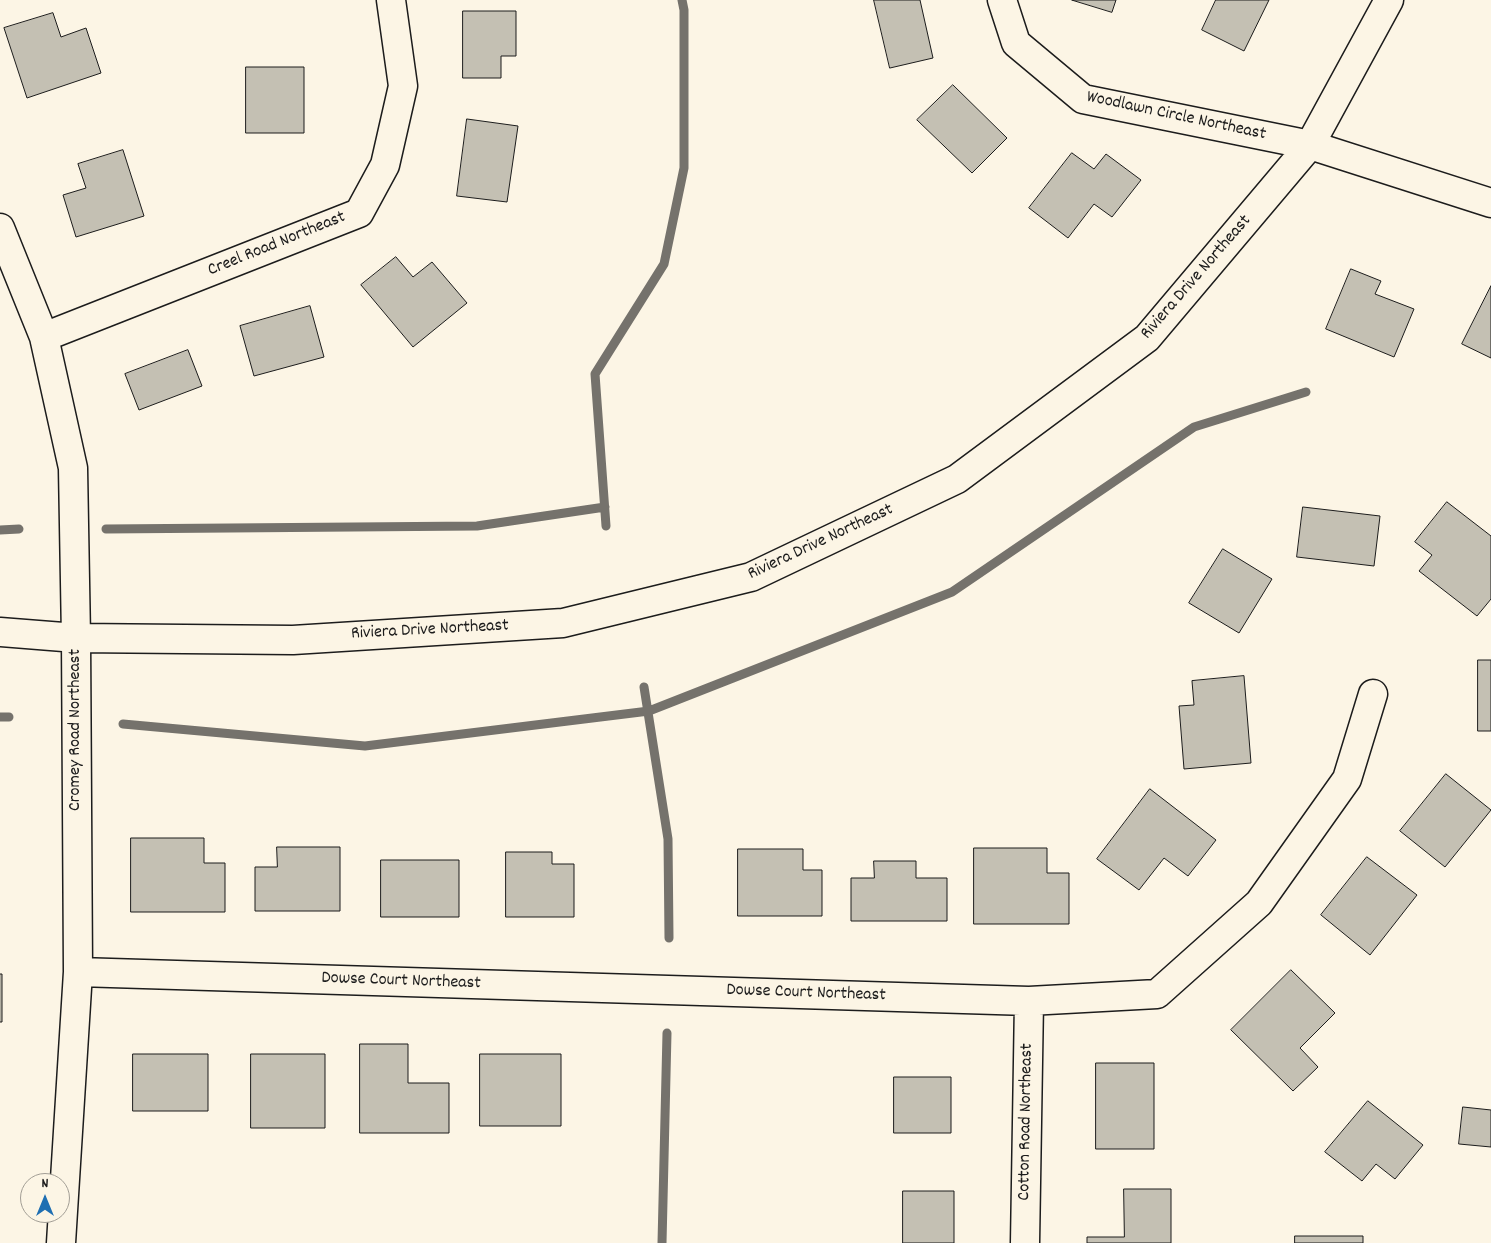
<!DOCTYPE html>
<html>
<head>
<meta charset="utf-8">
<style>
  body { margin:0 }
  #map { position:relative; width:1491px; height:1243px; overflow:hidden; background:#fcf5e5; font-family:Dekko,sans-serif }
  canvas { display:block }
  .north { position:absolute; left:20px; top:1173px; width:50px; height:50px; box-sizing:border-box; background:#fcf5e5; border:1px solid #a29e95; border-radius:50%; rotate:0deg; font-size:14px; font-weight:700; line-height:20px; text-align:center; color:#1c1c1c }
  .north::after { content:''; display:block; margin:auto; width:18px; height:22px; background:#1f6fb2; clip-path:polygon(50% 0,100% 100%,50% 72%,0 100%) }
</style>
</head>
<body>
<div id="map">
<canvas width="1491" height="1243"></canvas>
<div class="north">N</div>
</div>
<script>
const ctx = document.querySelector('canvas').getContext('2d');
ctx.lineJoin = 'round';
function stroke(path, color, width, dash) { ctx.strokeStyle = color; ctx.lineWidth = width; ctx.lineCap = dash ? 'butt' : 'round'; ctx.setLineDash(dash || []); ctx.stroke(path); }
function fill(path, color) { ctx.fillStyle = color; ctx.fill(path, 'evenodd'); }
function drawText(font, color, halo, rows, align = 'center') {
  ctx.font = font + ' Dekko,sans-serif'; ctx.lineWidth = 4; ctx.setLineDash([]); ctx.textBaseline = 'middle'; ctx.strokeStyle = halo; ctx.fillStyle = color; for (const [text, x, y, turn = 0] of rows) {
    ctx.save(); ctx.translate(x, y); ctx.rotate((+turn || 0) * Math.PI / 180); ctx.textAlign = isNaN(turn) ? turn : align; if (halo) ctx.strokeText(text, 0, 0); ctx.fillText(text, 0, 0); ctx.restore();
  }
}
stroke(new Path2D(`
  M606,526L595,374L664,264L684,168V10L682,0
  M106,529L477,526L605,507
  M0,530L19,529
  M644,687L668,839L669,938
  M0,717H9
  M123,724L365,746L649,711L952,592L1194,427L1306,392
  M662,1243L667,1033`), '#75726c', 9);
const building = new Path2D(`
  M874,0H920L933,58L890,68Z
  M1072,0H1116L1112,12Z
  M1216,0H1269L1244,51L1202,30Z
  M463,11H516V56H501V78H463Z
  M53,13L61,37L86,28L101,73L27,98L4,28Z
  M246,67H304V133H246Z
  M953,85L1007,138L972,173L917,120Z
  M467,119L518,126L507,202L457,196Z
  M123,150L144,216L76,237L63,195L86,188L78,164Z
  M1072,153L1094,169L1106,154L1141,180L1112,217L1094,204L1068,238L1029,208Z
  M396,257L413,277L432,262L467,303L413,347L361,285Z
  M1351,269L1381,281L1375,294L1414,309L1394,357L1326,329Z
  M1491,286V358L1462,344Z
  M310,306L324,357L254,376L240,326Z
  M188,350L202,386L139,410L125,374Z
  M1447,502L1491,536V599L1477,616L1419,571L1432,555L1415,542Z
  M1303,507L1380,516L1374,566L1297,557Z
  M1223,549L1272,579L1239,633L1189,603Z
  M1478,660H1491V731H1478Z
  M1244,676L1251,763L1184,769L1179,706L1194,705L1192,681Z
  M1446,774L1491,810L1445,867L1400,831Z
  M1150,789L1216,840L1188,876L1164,858L1139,890L1097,859Z
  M131,838H204V863H225V912H131Z
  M277,847H340V911H255V867H277Z
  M974,848H1047V873H1069V924H974Z
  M738,849H803V870H822V916H738Z
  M506,852H552V864H574V917H506Z
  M1367,857L1417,895L1370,955L1321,915Z
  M381,860H459V917H381Z
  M874,861H916V878H947V921H851V878H874Z
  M1291,970L1335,1013L1300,1048L1318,1067L1293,1091L1231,1030Z
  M0,974H2V1022H0Z
  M360,1044H408V1083H449V1133H360Z
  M133,1054H208V1111H133Z
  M251,1054H325V1128H251Z
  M480,1054H561V1126H480Z
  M1096,1063H1154V1149H1096Z
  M894,1077H951V1133H894Z
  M1368,1101L1423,1145L1395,1179L1376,1164L1362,1181L1325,1152Z
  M1463,1107L1491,1110V1147L1459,1144Z
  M1124,1189H1171V1243H1087V1237H1124Z
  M903,1191H954V1243H903Z
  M1295,1236H1363V1243H1295Z`);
fill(building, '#c4c0b3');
stroke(building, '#1c1c1c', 1);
const minor = new Path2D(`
  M1002,0L1016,43L1083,99L1310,145L1491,203
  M0,228L44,337L73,468L76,638L78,972L61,1243
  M44,337L359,213L385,165L403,86L391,0
  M0,632L76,638L293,640L563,623L751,577L957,479L1147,338L1310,145L1389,0
  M78,972L1029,1001L1157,994L1259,903L1347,779L1373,694
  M1025,1243L1029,1001`);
stroke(minor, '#1c1c1c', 31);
stroke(minor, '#fcf5e5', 28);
drawText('18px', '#1c1c1c', '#fcf5e5', [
  ["Woodlawn Circle Northeast",1176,117,12],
  ["Creel Road Northeast",277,245,-22],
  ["Riviera Drive Northeast",1197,278,-49],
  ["Riviera Drive Northeast",821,543,-25],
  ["Riviera Drive Northeast",430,631,-3],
  ["Cromey Road Northeast",77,730,-90],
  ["Dowse Court Northeast",401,982,2],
  ["Dowse Court Northeast",806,994,2],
  ["Cotton Road Northeast",1027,1122,-89]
]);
</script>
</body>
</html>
